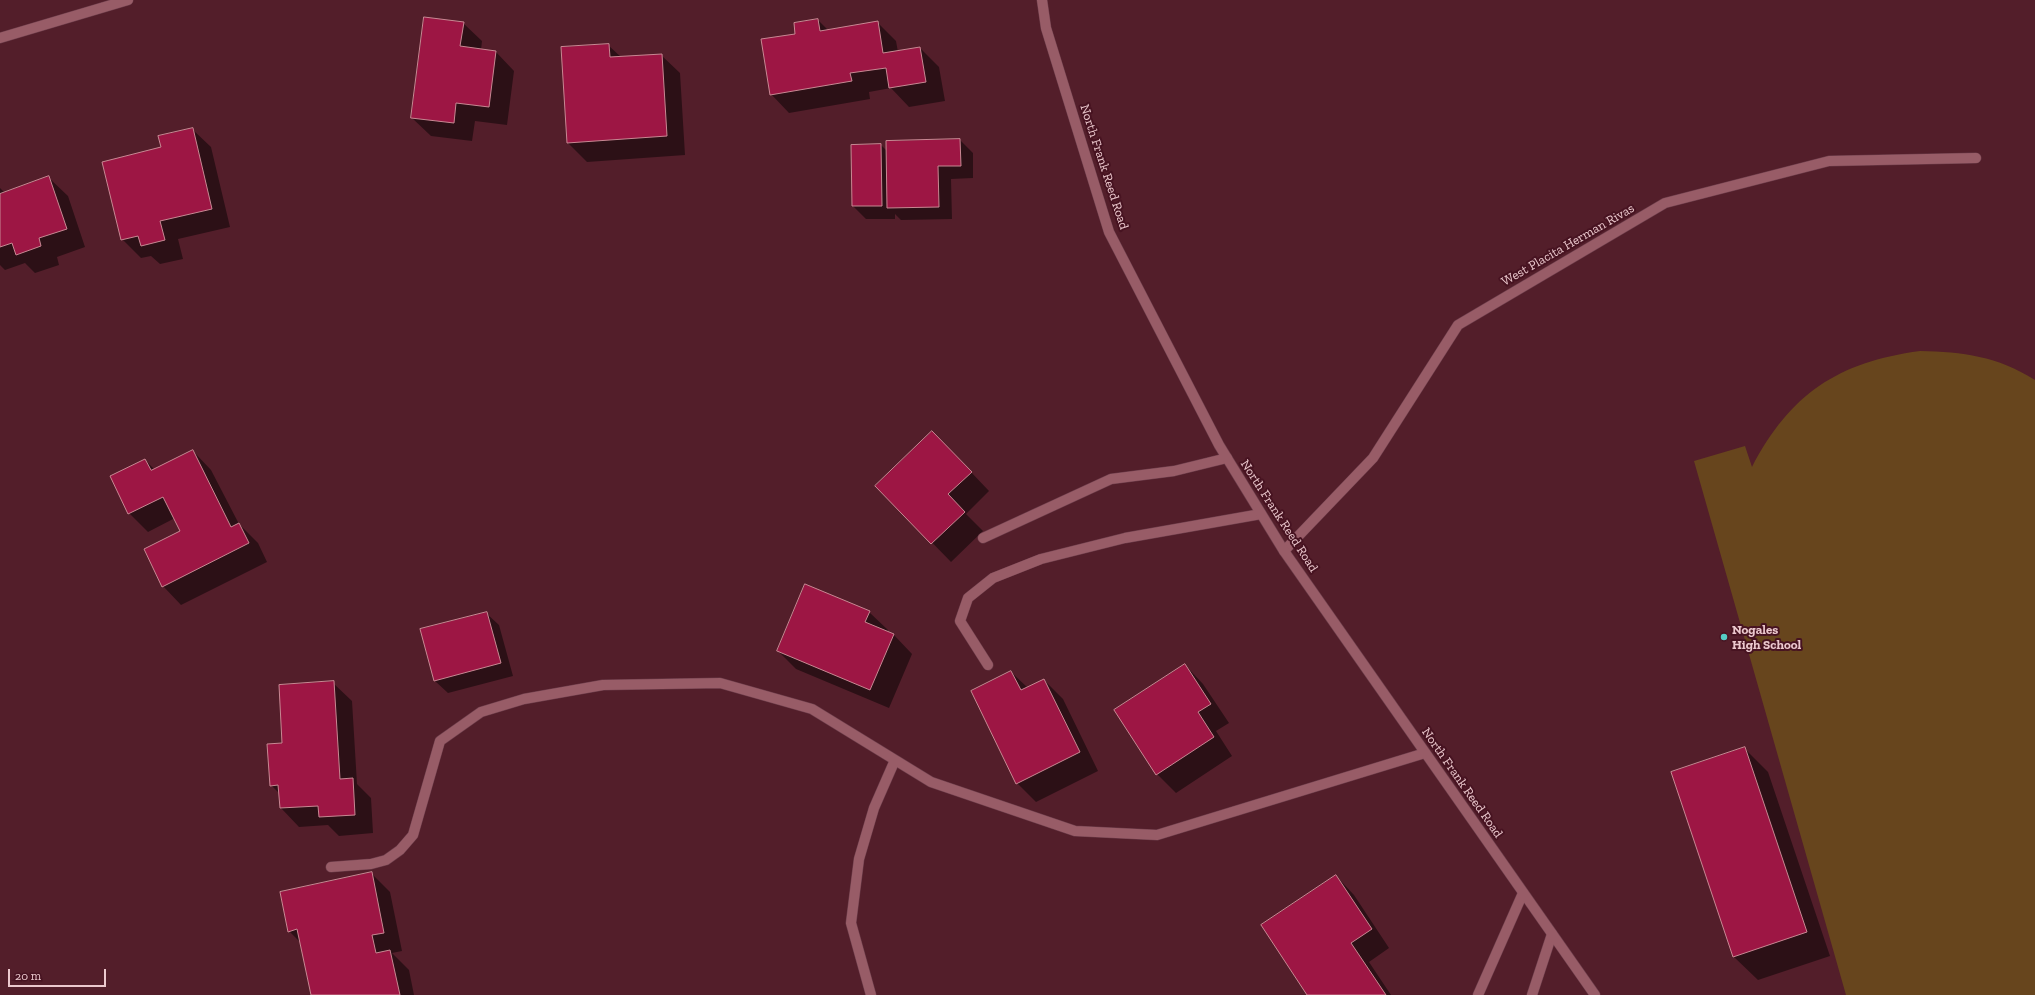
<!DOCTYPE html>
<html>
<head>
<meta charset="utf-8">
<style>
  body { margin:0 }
  #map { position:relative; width:2035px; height:995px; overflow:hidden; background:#531e2a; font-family:"Zilla Slab",serif }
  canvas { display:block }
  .scale { position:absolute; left:8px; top:969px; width:98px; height:18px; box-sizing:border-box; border:2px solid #ecc9ce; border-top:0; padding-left:5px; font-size:12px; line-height:14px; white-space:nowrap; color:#ecc9ce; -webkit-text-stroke:3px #471321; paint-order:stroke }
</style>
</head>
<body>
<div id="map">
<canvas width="2035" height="995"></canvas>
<div class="scale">20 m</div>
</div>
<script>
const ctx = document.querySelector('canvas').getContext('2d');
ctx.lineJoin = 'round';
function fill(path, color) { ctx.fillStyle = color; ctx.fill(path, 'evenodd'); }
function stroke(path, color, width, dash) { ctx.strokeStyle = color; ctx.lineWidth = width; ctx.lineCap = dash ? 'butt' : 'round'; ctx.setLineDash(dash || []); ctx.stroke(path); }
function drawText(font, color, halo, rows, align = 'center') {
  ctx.font = font + ' "Zilla Slab",serif'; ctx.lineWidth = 4; ctx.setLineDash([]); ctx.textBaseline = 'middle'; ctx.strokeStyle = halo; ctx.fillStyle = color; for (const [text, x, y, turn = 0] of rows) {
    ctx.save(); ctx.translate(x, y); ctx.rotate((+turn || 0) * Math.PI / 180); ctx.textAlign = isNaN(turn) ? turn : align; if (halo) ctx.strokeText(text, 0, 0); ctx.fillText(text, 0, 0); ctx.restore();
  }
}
fill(new Path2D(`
  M1920,351C1963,352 1997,356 2035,380V995H1846L1694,461L1745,446L1752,467C1790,394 1838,362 1920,351Z`), '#67451d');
fill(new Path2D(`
  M818,20L828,30L877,22L896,41L898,52L920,48L939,67L945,101L909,107L891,88L869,92L870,99L789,113L771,94L796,35Z
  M463,23L482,41L481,50L496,52L514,71L507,125L475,121L472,141L431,136L412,118Z
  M608,45L621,57L661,55L680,73L685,155L587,162L568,143L562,48Z
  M192,129L211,147L230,227L178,239L183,259L160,264L151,256L141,258L122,239L162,148Z
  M960,140L973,153V178L951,179L952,219L901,220L895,214V219H866L853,206L881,145L887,151V142Z
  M49,178L68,196L85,247L57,257L59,265L35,273L25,263L5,270L0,265V188L5,193Z
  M193,451L211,470L239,524L258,543L267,562L181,605L163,586L181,532L175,518L148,532L129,513L145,460L155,470Z
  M951,451L989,491L966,514L983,531L951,562L877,486Z
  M869,612L888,630L887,632L894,635L912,654L889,708L796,669L778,651Z
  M486,613L499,625L513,676L448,693L435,681Z
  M1185,665L1203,684L1229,723L1216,731L1232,756L1176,793L1157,774Z
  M1011,672L1028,688L1044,680L1063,699L1098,771L1036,802L1017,783Z
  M333,683L352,701L357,784L371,798L373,833L339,836L328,825L299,827L281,808L280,794L271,785Z
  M1744,748L1768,772L1830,956L1758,980L1734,957L1672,773Z
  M371,873L390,892L402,951L392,953L409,970L414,995H312L301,943L289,931Z
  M1336,876L1354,895L1389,948L1369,962L1391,995H1308Z`), '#0007');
const building = new Path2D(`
  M424,17L464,22L460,46L496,51L489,107L456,103L454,123L411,118Z
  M818,19L820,31L878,21L883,53L920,47L926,82L889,88L886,68L850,73L852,81L770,95L761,39L795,34L794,23Z
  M609,44L610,57L662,54L667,136L567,143L561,47Z
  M193,128L212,209L160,221L165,240L141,246L138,236L121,240L102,162L161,147L158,136Z
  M960,139L961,166H938L939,207L887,208L886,141Z
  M881,144L882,206H852L851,145Z
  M49,176L67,229L39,238L41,246L16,255L12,243L0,247V194Z
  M932,431L972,472L948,494L965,512L931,544L875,486Z
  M193,450L231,527L239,523L249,543L162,587L144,549L180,531L163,497L128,514L110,476L145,459L151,470Z
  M805,584L870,611L865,622L894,634L870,690L777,651Z
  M487,612L501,663L434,681L420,629Z
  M1185,664L1211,704L1198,712L1214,737L1156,775L1114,710Z
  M1011,671L1021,690L1044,679L1080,752L1016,784L971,691Z
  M334,681L340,779L353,778L355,815L319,817L318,806L280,808L278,785L270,786L267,744L282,743L279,685Z
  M1745,747L1807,932L1733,957L1671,772Z
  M372,872L384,933L372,935L376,953L390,950L400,995H311L297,929L288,932L280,892Z
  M1336,875L1372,929L1351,943L1386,995H1307L1261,925Z`);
fill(building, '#9d1644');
stroke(building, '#c88893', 1);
const lane = new Path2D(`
  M983,538L1111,479L1174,471L1227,458
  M988,665L960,621L968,598L993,578L1041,559L1125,538L1261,514
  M331,867L371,864L386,860L400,850L413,835L440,741L481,712L524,699L603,685L720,683L812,709L931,782L1075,831L1157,835L1425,753
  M871,995L851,923L859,859L874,808L895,760
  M1478,995L1523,893
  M1532,995L1552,934`);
const street = new Path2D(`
  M0,38L128,0
  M1284,551L1373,458L1458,325L1665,203L1829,161L1976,158`);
const secondary = new Path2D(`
  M1042,0L1046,28L1109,232L1219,445L1284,551L1595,995`);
stroke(lane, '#6d3e4b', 11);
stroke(street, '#6d3e4b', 11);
stroke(secondary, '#6d3e4b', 11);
stroke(lane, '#985c67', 10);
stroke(street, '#985c67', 10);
stroke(secondary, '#985c67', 10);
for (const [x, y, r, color] of [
  [1724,637,4,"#55cec5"]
]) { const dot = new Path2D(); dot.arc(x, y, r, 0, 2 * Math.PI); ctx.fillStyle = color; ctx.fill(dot); stroke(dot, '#471321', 1.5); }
drawText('13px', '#ecc9ce', '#471321', [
  ["North Frank Reed Road",1104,167,72],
  ["West Placita Herman Rivas",1568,245,-30],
  ["North Frank Reed Road",1279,516,57],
  ["North Frank Reed Road",1462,783,55]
]);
drawText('bold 13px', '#ecc9ce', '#471321', [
  ["Nogales",1732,630],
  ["High School",1732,645]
], 'left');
</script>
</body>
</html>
